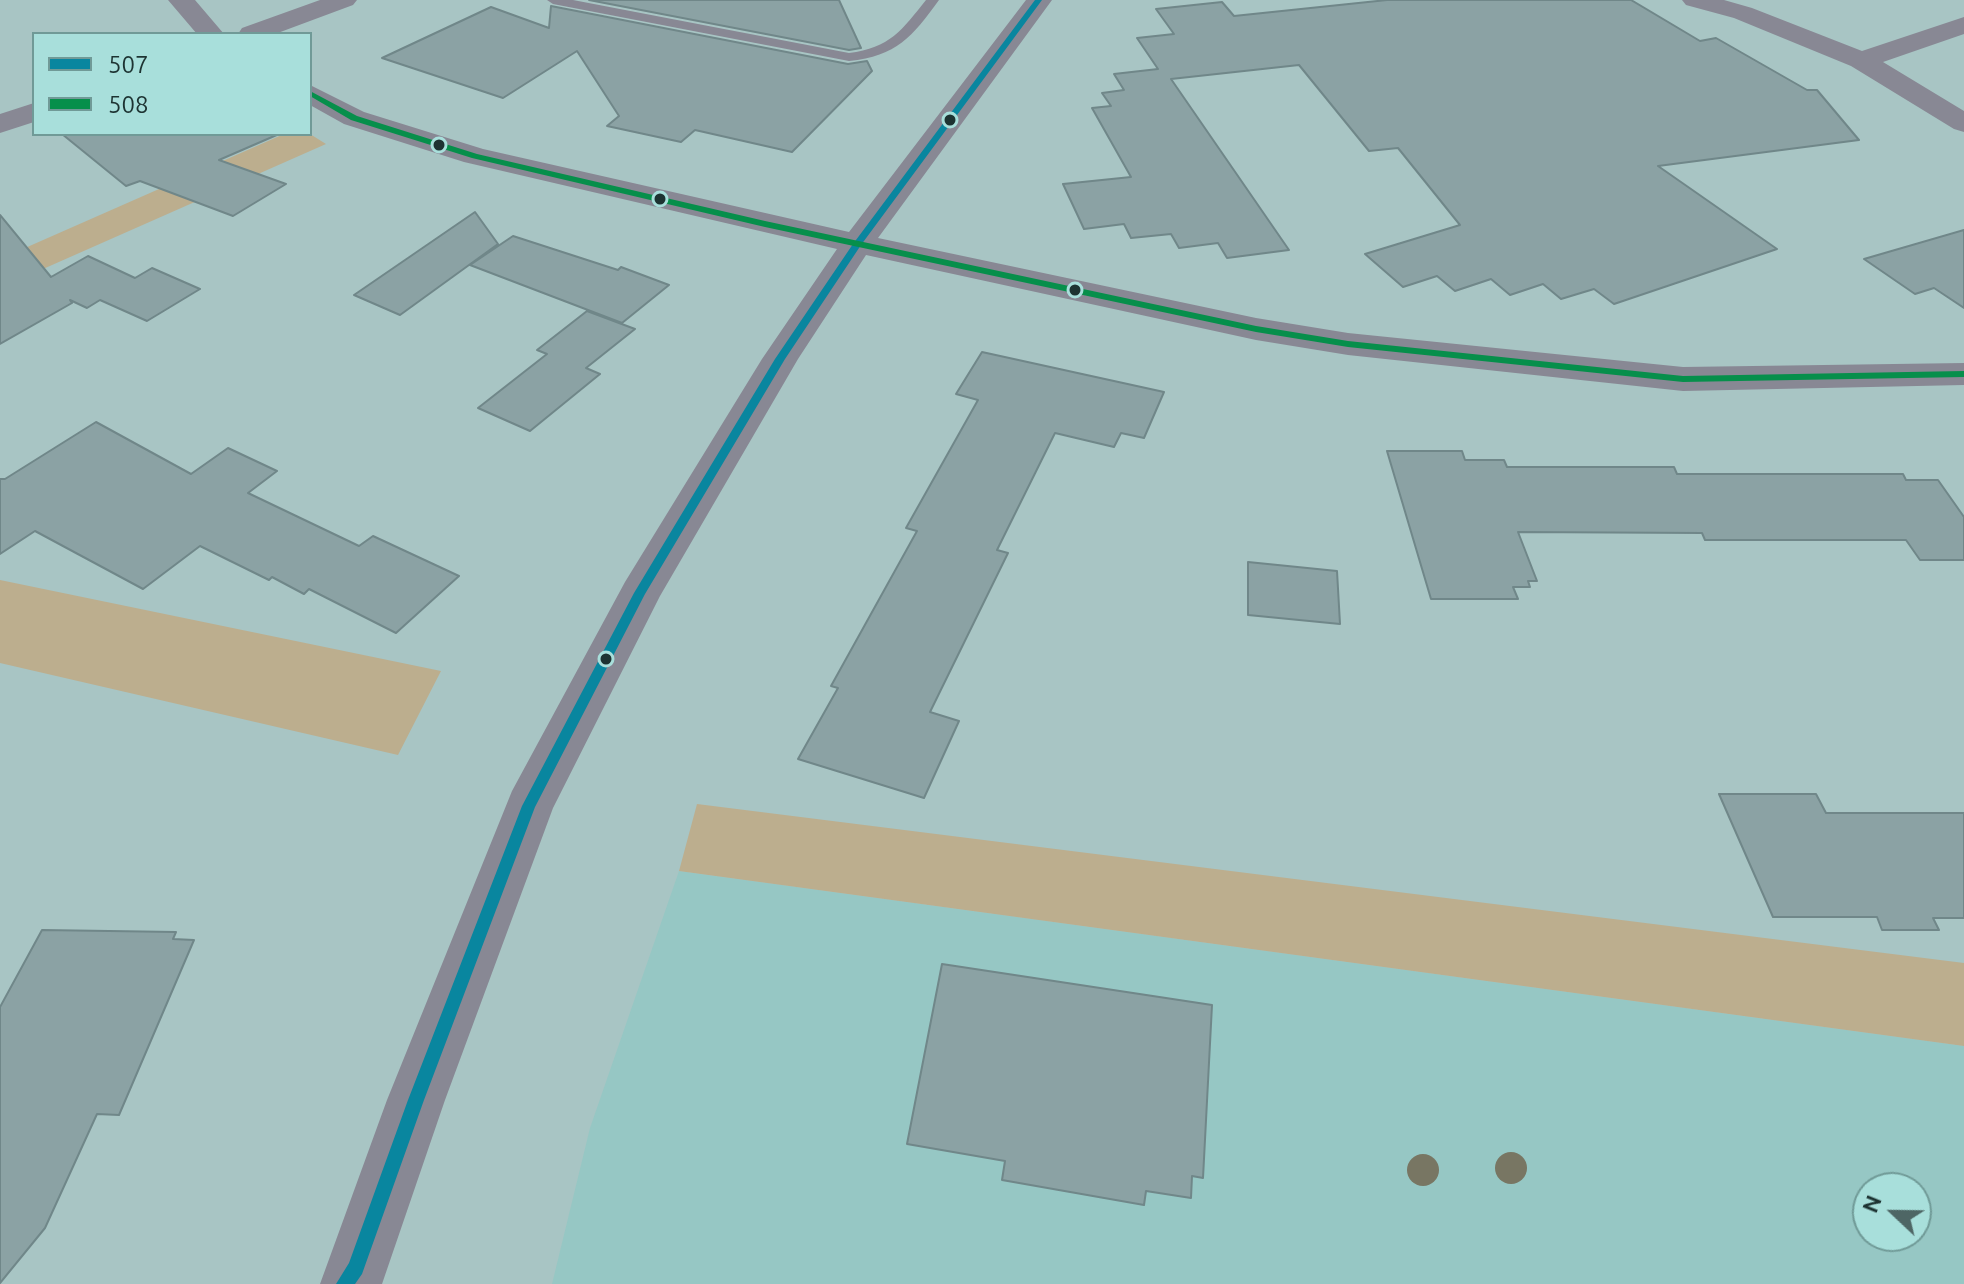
<!DOCTYPE html>
<html>
<head>
<meta charset="utf-8">
<style>
  body { margin:0 }
  #map { position:relative; width:1964px; height:1284px; overflow:hidden; background:#a8c5c4; font-family:Ubuntu,sans-serif }
  canvas { display:block }
  .legend { position:absolute; left:32px; top:32px; width:280px; height:104px; box-sizing:border-box; background:#a8dfdb; border:2px solid #709a97; margin:0; padding:10px 14px; list-style:none; font-size:24px; color:#1d3332 }
  .legend li { display:flex; align-items:center; gap:16px; height:40px }
  .legend b { width:40px; border:2px solid #709a97 }
  .north { position:absolute; left:1852px; top:1172px; width:80px; height:80px; box-sizing:border-box; background:#a8dfdb; border:2px solid #709a97; border-radius:50%; rotate:292deg; font-size:22px; font-weight:700; line-height:32px; text-align:center; color:#1d3332 }
  .north::after { content:''; display:block; margin:auto; width:28px; height:36px; background:#4e6665; clip-path:polygon(50% 0,100% 100%,50% 72%,0 100%) }
</style>
</head>
<body>
<div id="map">
<canvas width="1964" height="1284"></canvas>
<ul class="legend">
<li><b style="height:10px;background:#09869f"></b>507</li>
<li><b style="height:10px;background:#068f4b"></b>508</li>
</ul>
<div class="north">N</div>
</div>
<script>
const ctx = document.querySelector('canvas').getContext('2d');
ctx.lineJoin = 'round';
function fill(path, color) { ctx.fillStyle = color; ctx.fill(path, 'evenodd'); }
function stroke(path, color, width, dash) { ctx.strokeStyle = color; ctx.lineWidth = width; ctx.lineCap = dash ? 'butt' : 'round'; ctx.setLineDash(dash || []); ctx.stroke(path); }
fill(new Path2D(`
  M679,871L1964,1046V1284H552L590,1128ZM1868,1188H1916V1236H1868Z`), '#96c7c4');
fill(new Path2D(`
  M284,134H310L326,144L0,288V259Z
  M0,580L441,671L398,755L0,663Z
  M697,804L1964,963V1046L679,871Z`), '#bcae8e');
const building = new Path2D(`
  M589,0H839L861,48L849,50Z
  M1387,0H1631L1700,41L1716,38L1807,90H1817L1859,140L1658,166L1777,249L1614,304L1594,289L1561,299L1543,284L1510,295L1491,279L1455,291L1437,276L1403,287L1365,254L1460,225L1398,148L1369,151L1299,65L1171,79L1289,250L1227,258L1218,243L1179,248L1171,234L1131,238L1124,224L1084,229L1063,184L1131,177L1092,108L1111,106L1102,93L1124,90L1114,74L1158,69L1137,38L1174,34L1156,9L1222,2L1234,16Z
  M551,6L848,64L867,61L872,71L792,152L695,130L681,142L607,126L619,116L577,51L503,98L382,58L491,7L549,28Z
  M62,134H279L219,160L286,184L233,216L140,181L126,186Z
  M475,212L498,244L400,315L354,295Z
  M0,215L51,277L88,256L135,278L152,268L200,289L147,321L100,300L87,308L70,300L72,303L0,344Z
  M1964,230V308L1934,288L1915,294L1864,259Z
  M513,236L618,270L621,267L669,285L622,323L470,265Z
  M587,311L635,329L586,368L600,374L530,431L478,408L547,354L537,350Z
  M982,352L1164,392L1144,438L1121,433L1114,447L1055,433L997,550L1008,553L930,712L959,721L924,798L798,759L838,688L831,686L917,531L906,528L978,400L956,394Z
  M96,422L191,474L228,448L277,471L248,493L359,546L373,536L459,576L396,633L309,589L304,594L272,577L269,580L200,546L143,589L35,531L0,554V479H5Z
  M1387,451H1462L1465,460H1504L1507,467H1674L1677,474H1903L1906,480H1938L1964,517V560H1920L1906,540H1705L1702,533L1518,532L1537,581H1528L1530,587H1513L1518,599H1431Z
  M1248,562L1337,571L1340,624L1248,615Z
  M1719,794H1816L1826,813H1964V918H1933L1939,930H1882L1877,917H1773Z
  M42,930L176,932L173,939L194,940L119,1115L97,1114L45,1228L0,1283V1007Z
  M942,964L1212,1005L1203,1178L1192,1176L1191,1198L1146,1191L1144,1205L1002,1180L1005,1161L907,1144Z`);
fill(building, '#8ba2a4');
stroke(building, '#708789', 2);
fill(new Path2D(`
  M547,0H573L849,53C890,48 902,30 926,0H939C912,37 897,56 849,61L553,4Z`), '#888894');
fill(new Path2D(`
  M320,0H357L353,5L275,34H238L242,28Z
  M1682,0H1724L1752,8L1862,51L1964,17V34L1883,62L1964,111V132L1954,129L1851,66L1734,18L1686,5Z
  M34,103V122L0,133V114Z`), '#888894');
fill(new Path2D(`
  M168,0H195L224,34H197Z
  M1026,0H1052L878,238L1256,318L1348,333L1683,367L1964,363V385L1683,391L1348,355L1256,340L866,255L798,359L660,596L553,808L445,1100L382,1284H320L387,1100L512,791L625,582L762,359L837,249L464,162L344,124L310,105V85L364,112L483,149L849,232Z`), '#888894');
fill(new Path2D(`
  M1035,0H1042L861,245L785,359L645,594L535,807L424,1100L362,1274L355,1284H336L349,1263L408,1100L522,806L634,593L775,359L853,244Z`), '#09869f');
fill(new Path2D(`
  M310,91L357,116L477,154L765,221L1256,326L1348,341L1683,376L1964,371V377L1683,382L1348,347L1256,332L765,227L472,158L351,120L310,96Z`), '#068f4b');
ctx.fillStyle = '#787663';
for (const [x, y] of [
  [1511,1168],
  [1423,1170]
]) { ctx.beginPath(); ctx.arc(x, y, 16, 0, 2 * Math.PI); ctx.fill(); }
for (const [x, y, r, color] of [
  [950,120,7,"#1d3332"],
  [439,145,7,"#1d3332"],
  [660,199,7,"#1d3332"],
  [1075,290,7,"#1d3332"],
  [606,659,7,"#1d3332"]
]) { const dot = new Path2D(); dot.arc(x, y, r, 0, 2 * Math.PI); ctx.fillStyle = color; ctx.fill(dot); stroke(dot, '#a8dfdb', 3); }
</script>
</body>
</html>
